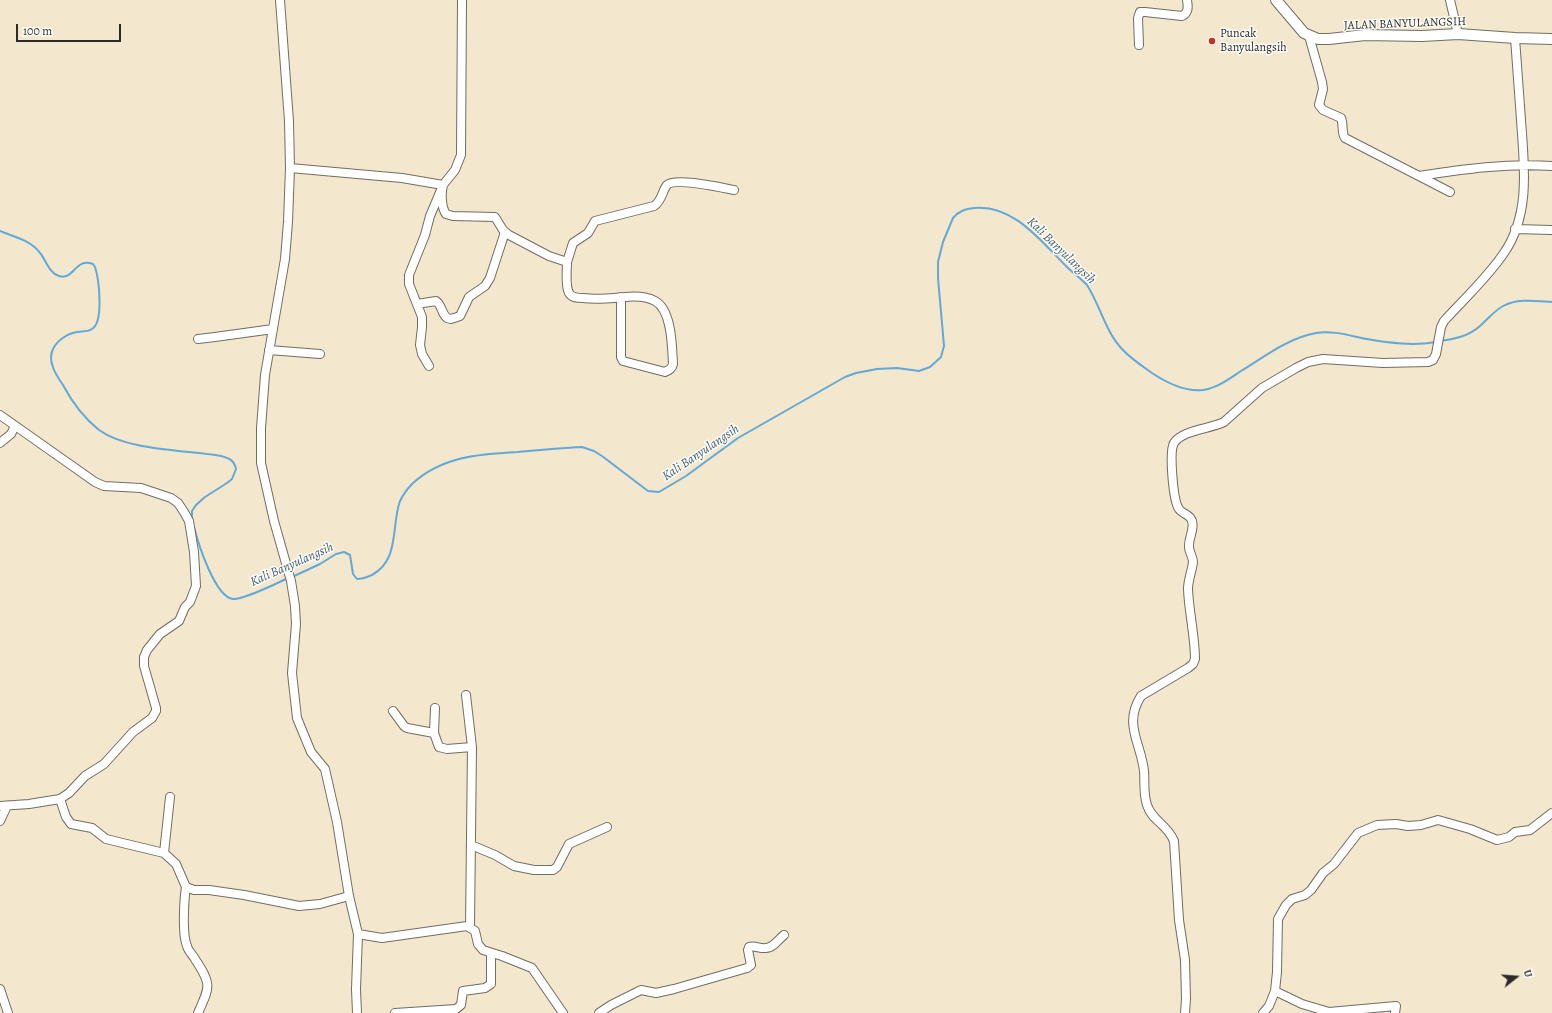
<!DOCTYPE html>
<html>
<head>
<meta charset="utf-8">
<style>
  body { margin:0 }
  #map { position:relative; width:1552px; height:1013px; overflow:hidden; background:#f3e7cd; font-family:Alegreya,serif }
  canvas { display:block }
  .north { position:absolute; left:1496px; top:957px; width:40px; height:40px; -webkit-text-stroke:3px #fdfcf7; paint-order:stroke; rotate:73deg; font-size:11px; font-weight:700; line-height:16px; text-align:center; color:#2b2b2b }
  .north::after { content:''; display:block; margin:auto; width:14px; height:18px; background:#2b2b2b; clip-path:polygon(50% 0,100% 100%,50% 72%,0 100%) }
  .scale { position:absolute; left:16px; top:24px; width:105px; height:18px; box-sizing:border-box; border:2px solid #2b2b2b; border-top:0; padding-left:5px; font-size:12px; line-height:14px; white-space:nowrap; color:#2b2b2b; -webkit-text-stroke:3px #fdfcf7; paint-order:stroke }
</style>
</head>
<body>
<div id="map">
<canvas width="1552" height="1013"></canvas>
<div class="north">U</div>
<div class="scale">100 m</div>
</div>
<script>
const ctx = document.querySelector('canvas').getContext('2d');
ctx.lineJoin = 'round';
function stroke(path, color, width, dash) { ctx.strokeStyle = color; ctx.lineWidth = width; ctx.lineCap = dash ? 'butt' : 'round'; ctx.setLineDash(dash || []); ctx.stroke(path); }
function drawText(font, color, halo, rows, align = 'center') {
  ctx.font = font + ' Alegreya,serif'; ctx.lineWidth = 3; ctx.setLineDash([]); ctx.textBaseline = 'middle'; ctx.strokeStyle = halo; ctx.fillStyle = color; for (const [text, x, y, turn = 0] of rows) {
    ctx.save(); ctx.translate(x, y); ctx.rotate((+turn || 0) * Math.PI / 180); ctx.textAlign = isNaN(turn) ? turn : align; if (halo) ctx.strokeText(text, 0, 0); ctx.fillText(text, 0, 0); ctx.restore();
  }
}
stroke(new Path2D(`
  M0,231C14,237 31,240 40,253C46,260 49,273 59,276C74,281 75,257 93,264L95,267C99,279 104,322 92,329C88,332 82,331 77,332C69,333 57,340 53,349C47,361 56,375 63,385C72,402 84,418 99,430C128,451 186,450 221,456C229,458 234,460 236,469L232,479L227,483L205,497L196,505L192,511V519
  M1440,341C1455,339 1469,336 1480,326C1488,319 1494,311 1503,306C1518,298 1536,301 1552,302
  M194,527C198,543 215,597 233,599C242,600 278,583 288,578
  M292,577L320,564L336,554L344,552L350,555L353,574L357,579C363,579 367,577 372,575C400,560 391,526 400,501C403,495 407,489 412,484C442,456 480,454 518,452C539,450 561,448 582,447L594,451L602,456L648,491L659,492L686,476L738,438L845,377L856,373L877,369L897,368L919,371L930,367L941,357L944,346L938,278V262L943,242L953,218C959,211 965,209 974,208C1015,204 1043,244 1069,269C1075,274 1081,279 1087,285C1100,305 1105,331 1122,349C1130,358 1142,366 1152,373C1167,383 1185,392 1203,390C1217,388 1229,379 1241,371C1264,357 1288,338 1316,333C1333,330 1351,336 1367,339C1390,343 1413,346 1436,342`), '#61a9d8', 2);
const minor = new Path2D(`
  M280,0L289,121L290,168L288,222L285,259L265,375L261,428V463L274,521L291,581L295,606L296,624L292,673L297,718L311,752L325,769L337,822L349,896L358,934L356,989L357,1013
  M1450,0L1458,34
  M1309,36L1322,82L1323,89L1319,105L1323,110L1341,118C1344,125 1341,132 1345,138L1450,192
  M1139,45L1138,18L1140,12H1145L1182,16C1189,13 1188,6 1187,0
  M290,168L402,178L443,185C441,193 441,207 446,214L453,216L495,217L503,230L509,235L549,256L567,262L573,243L588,233L595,221L654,206C662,201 662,191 667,185C675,177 723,188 734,190
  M1419,176C1464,169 1507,163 1552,166
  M443,185L455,170L461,155L462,0
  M1515,229L1552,230
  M567,262C567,271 565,285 569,293C572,298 578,298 583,298C597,300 611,298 625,297C635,296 646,296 655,301C672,310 672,347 673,364C672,369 669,370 665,372L623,361L621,357V297
  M417,304L436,301C442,305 441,313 447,318L451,319L460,316L469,297L485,286L490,278L505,232
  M198,339L215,337L273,329
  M269,350L320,354
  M429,366L422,354L420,345L422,327V317L409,284V275L425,235L430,216L441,190
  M0,415L95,482L104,486L141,488L171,498L178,503L184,512L189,521L194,552L196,586L190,602L185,607L179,621L160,634L147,650L144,657V666L156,708V711L152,718L133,732L104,764L85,776L69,793L60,799
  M0,443L11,434L15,426
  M466,695L472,747L470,927
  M435,708L434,733L439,747L447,749L472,747
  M393,711L404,726L407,728L434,733
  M0,806L29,804L60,799L66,817L71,824L92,828L106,839L164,853L176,864L186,887L194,890H209L244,895L299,906L320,904L349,896
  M0,821L7,806
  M471,845L495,855L514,866L534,870H553L557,867L569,844L607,827
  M164,853L170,797
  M186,887C184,900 182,935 187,946C188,951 193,955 195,959C212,985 210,986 198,1013
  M358,934L382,938L467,926L475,931L478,944L483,950L502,956L532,968L563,1013
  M0,989L8,1013
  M1275,991L1302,1004L1329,1012L1396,1006L1395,1013
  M395,1013L456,1009L461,1005L463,991L485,988L491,984V954
  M599,1013L611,1005L641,990L656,993L674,989L747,968L751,965L748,950L749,947C755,945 760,949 766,948C773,948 779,939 784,935
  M1185,1013L1186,999L1185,960L1179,920L1174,841C1167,824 1152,821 1147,805C1143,793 1145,782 1144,771C1141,743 1123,724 1141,696L1188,668L1193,664L1195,659C1195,636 1189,613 1188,589C1188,580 1192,571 1193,562C1193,557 1189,552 1189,547C1188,538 1195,530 1192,521C1190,514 1182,514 1179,509C1173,501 1169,451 1174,443C1182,430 1210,429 1224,422L1262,388L1296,368L1308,362L1323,359L1383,363L1428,362L1433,360L1436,354L1441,327L1444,321C1464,299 1487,278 1504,253C1531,214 1524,164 1521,120C1519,93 1517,65 1515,38
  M1263,1013L1269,1006L1275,991L1277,972L1278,919L1286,905L1292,899L1305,895L1311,890L1323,873L1334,864L1358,833L1377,825L1396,824L1408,826L1421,825L1438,820L1470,829L1497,840L1509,837L1515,832L1530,830L1552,813`);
const tertiary = new Path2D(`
  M1276,0L1304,33L1318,39H1329L1365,35L1422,36L1458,34L1515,38L1552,39`);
stroke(minor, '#716d64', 10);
stroke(tertiary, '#716d64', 12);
stroke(minor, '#fff', 8);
stroke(tertiary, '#fff', 10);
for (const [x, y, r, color] of [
  [1212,41,4,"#c8321e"]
]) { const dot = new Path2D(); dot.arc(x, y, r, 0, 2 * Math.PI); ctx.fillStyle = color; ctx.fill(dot); stroke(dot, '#fdfcf7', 1.5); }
drawText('12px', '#2b2b2b', '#fdfcf7', [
  ["JALAN BANYULANGSIH",1405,24,-2]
]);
drawText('12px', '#2b2b2b', '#fdfcf7', [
  ["Puncak",1220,34],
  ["Banyulangsih",1220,48]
], 'left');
drawText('italic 13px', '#415d70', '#fdfcf7', [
  ["Kali Banyulangsih",1061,251,44],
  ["Kali Banyulangsih",701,453,-34],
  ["Kali Banyulangsih",292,565,-24]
]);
</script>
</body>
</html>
